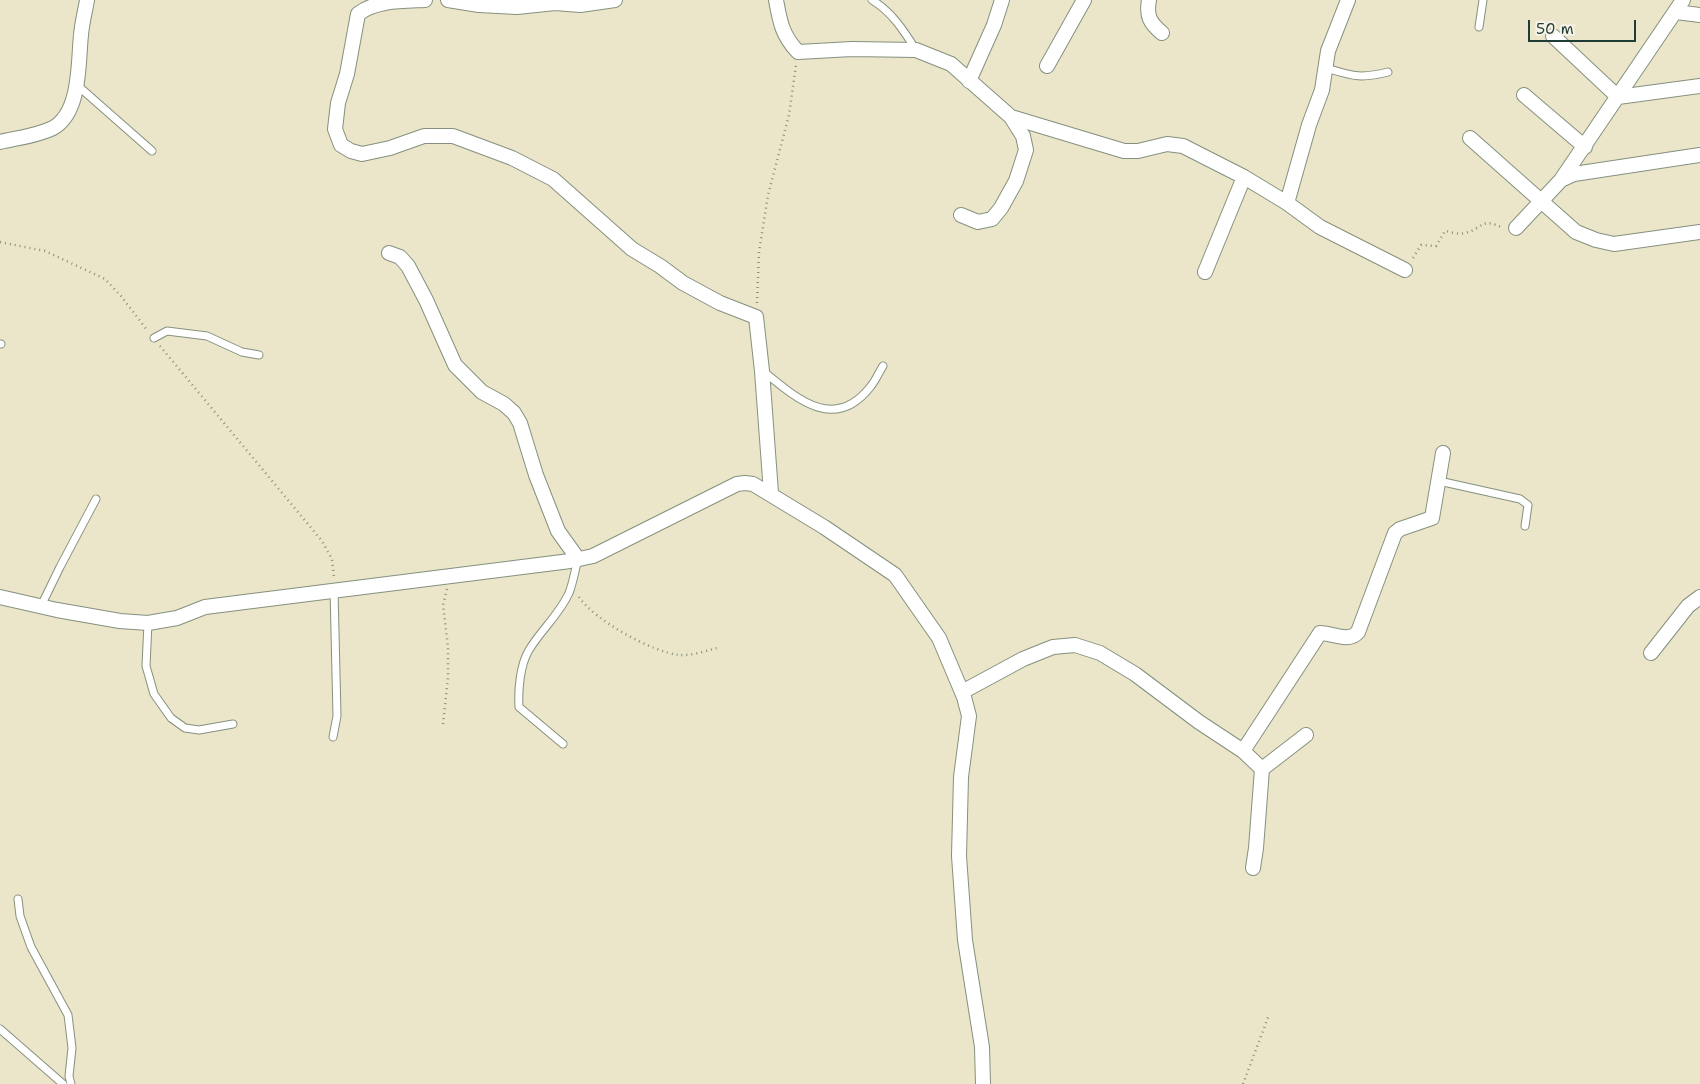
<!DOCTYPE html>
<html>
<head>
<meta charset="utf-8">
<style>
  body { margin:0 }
  #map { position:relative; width:1700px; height:1084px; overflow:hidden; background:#ebe5c9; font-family:"Shantell Sans",sans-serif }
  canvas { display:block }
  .scale { position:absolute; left:1528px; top:20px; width:108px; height:22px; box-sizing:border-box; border:2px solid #1f3d34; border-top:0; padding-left:6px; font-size:15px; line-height:18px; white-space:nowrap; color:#1f3d34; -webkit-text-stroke:4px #f7f3e8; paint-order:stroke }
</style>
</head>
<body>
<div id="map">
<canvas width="1700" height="1084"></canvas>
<div class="scale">50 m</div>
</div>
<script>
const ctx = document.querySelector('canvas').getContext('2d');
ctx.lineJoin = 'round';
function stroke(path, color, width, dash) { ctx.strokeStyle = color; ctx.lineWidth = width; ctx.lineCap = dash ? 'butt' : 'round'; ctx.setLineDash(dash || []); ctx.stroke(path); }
const lane = new Path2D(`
  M872,0C892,12 904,31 916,50
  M1479,27L1483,0
  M1326,68C1353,76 1360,79 1388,72
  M77,85L152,151
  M154,338L167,331L207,336L242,352L259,355
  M0,344H1
  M763,371C797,399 835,433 871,386C876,380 879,372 883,366
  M1439,481L1520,499L1528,505L1525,526
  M41,606L60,567L96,499
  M148,623L146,666L154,694L171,718L185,728L199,730L233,724
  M333,737L337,716L334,590
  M563,744L519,707C518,690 520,665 529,650C541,630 559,615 569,593C573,583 575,570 578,559
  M18,899L20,916L31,947L68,1015L72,1048L69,1076L71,1084
  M0,1029L63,1084`);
const street = new Path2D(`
  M425,0C403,1 376,0 358,14L347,74L338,103L335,129L341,145L351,151L362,154L390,148L424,136H453L512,158L553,179L632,249L660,266L683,283L720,303L756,317L762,371L771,493
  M448,0L479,5L517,7L555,3L580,5L615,0
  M776,0C780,22 782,35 798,52L852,49L916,50L951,64L1011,117L1023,136L1026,150L1016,181L1001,208L992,219L978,222L961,215
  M1149,0C1146,16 1150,23 1162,33
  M1676,12L1700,15
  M1553,36L1618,97L1700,86
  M1047,66L1084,0
  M969,81L994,25L1002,0
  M1524,95L1585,147
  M1011,117L1124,151H1138L1167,144L1183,146L1244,177L1287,203L1320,227L1405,270
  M1470,138L1576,232L1596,240L1614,244L1700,232
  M0,142C17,138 37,136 53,128C81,112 78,63 81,35C82,23 85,12 87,0
  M1561,180L1574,174L1700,155
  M1287,203L1309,125L1322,90L1328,51L1348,0
  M1516,228L1561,180L1683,0
  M389,253L400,257L408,266L426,300L455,365L482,392L504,404L514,413L520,423L536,475L558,531L578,559
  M1205,272L1244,177
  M0,597L57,610L120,621L148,623L177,618L205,607L570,561L593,556L737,484L745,483L753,484L824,527L895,575L939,638L964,697L969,716L961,777L959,856L965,940L982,1047L983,1084
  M1651,653L1688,606L1700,597
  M962,692L1023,659L1053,647L1075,645L1100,653L1135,674L1199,722L1243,751L1262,769
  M1243,751L1320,633C1332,633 1349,643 1358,632L1395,533L1400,529L1432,518L1443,453
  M1253,868L1256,848L1262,769L1306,735`);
stroke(lane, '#85917e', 9);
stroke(street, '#85917e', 16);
stroke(new Path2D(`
  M0,242L45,251L105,279L121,296L147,330
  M1413,258L1421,245L1436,246L1445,231C1451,232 1459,235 1465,233C1484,228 1481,217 1503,228
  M757,303L759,252L768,195L789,115L796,65
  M160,346L322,541L332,559L334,577
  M579,597C594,620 652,652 679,655C691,656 705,651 717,648
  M443,724L448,678V647L443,605L447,589
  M1243,1084L1269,1015`), '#85917e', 2.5, [1, 4]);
stroke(lane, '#fff', 7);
stroke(street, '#fff', 14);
</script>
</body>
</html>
